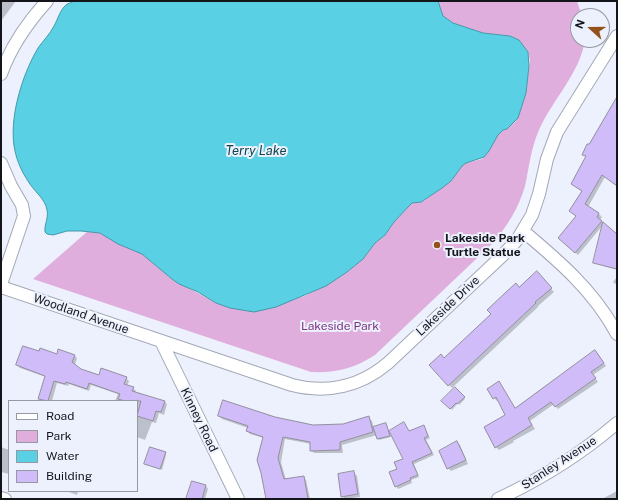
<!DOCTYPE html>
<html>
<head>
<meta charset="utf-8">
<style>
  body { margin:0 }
  #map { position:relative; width:618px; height:500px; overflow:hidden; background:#ecf1fd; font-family:"Public Sans",sans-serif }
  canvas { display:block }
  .frame { position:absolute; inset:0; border:2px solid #13151a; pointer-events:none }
  .legend { position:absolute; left:8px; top:400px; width:130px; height:92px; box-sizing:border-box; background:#ecf1fd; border:1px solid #9599a2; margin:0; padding:5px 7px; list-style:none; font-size:12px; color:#13151a }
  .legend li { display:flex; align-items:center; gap:8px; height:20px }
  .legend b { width:20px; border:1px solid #9599a2 }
  .north { position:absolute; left:570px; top:8px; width:40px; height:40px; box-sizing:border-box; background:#ecf1fd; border:1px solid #9599a2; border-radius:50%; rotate:291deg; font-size:11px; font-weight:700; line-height:16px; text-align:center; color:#13151a }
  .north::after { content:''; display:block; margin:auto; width:14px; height:18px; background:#93521c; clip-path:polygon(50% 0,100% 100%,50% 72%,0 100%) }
</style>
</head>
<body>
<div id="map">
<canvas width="618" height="500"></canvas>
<div class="frame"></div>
<ul class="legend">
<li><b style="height:5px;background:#fff"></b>Road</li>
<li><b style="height:11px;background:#e0aedd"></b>Park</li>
<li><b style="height:11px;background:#5ad0e4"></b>Water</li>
<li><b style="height:11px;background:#cfbcf9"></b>Building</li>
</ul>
<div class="north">N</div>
</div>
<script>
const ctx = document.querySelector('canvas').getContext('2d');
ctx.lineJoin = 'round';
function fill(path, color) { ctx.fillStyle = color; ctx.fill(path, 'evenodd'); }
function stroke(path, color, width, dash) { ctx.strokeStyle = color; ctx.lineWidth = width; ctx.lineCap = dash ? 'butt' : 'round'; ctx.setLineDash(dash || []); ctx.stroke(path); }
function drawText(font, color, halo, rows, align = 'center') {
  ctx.font = font + ' "Public Sans",sans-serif'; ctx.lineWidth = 4; ctx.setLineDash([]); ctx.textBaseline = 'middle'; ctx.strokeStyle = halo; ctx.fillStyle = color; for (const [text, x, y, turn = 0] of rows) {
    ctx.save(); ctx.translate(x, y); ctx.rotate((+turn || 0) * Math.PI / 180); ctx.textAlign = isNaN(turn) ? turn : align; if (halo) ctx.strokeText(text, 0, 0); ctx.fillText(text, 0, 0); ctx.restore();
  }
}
fill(new Path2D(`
  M438,1H577L582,16H578V40H585C580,73 553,99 539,130C531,148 529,167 525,186C519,207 508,225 494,242L375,355C354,369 335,373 311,372L33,279L88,231L100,233L142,254L172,279L216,303L249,311L305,296L347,272L363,259L375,243L385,235L394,222L409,206L412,203L421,202L430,196L451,181L462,166L466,163L482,159L489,151L498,135L503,130L507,129L516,121L526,93L530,60L528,52L519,40L510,36L483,33L453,23L443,16Z`), '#e0aedd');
const water = new Path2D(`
  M74,1H438L443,16L453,23L483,33L510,36L519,40L528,52L529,66L526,93L518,118L507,129L503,130L498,135L489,151L484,157L466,163L462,166L451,181L442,188L421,202L412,203L409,206L394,222L385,235L375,243L363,259L347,272L326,286L276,307L254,312L230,308L216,303L198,292L179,284L172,279L142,254L118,244L100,233L81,231H67L53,235L47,234L45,232C44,223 50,218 46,206C42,196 33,190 28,181C22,172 17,161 15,151C8,120 22,75 38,48C43,41 50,34 54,26C58,19 60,10 66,5C68,3 72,3 74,1Z`);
fill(water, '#5ad0e4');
stroke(water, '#4598a7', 1);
fill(new Path2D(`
  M1,1H16L1,21Z
  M617,103V186L605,177L588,207L599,214L602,217L600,220L617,235V270L594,263L603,225L578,255L562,241L577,217L570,211L583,191L572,184L587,157L584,154Z
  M540,276L554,292L538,306V307L452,388L430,365L445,359L519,288Z
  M617,277V285L613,282Z
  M39,353L74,355L77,358L75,365L81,370L99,377L126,378L129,381L127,386L133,388L136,391L135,393L164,401L167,404L164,415L159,413L156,423L152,422L145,440L137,437V401H115L118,394L91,385L89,391L69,384L68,386L57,383L52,401H41L39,399L46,377L20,368L17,365Z
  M598,354L606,366L593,375L598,382L558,409L554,404L530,421L535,429L513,441L514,442L499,450L496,447L485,427L507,415L498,400L497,401L494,398L499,383L515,408Z
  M455,389L465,399L459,405L458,403L452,410L443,401Z
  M219,416L275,418L312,426L343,425L369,418L372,421L374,428L386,424L391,437L379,440L377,435L342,445L343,453H314L311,450V444L285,439L281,462L286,480L303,477L306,480L310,499H267L264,438L250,434L247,431L248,428L222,419Z
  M404,424L410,432L423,426L425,428L430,438L426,440L434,455L414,464L419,477L411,480L412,483L398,489L396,486L398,470L404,459Z
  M457,442L460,445L468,464L451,471L448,468Z
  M1,447L9,450V474L1,472Z
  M165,453L166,455L162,470L146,464Z
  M354,473L357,476L360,497L345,499L342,496Z
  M193,482L206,486L208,489L205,499H187Z
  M66,491H80L78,492L77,495Z
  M617,491V499H602Z`), '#0003');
const building = new Path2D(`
  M617,97V186L602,175L585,204L599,213L597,217L602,221L575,253L558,238L576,216L569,211L582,191L571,184L586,156L582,155L587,144H589Z
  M603,222L617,234V269L593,263Z
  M537,271L552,288L535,302L536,303L448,386L429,365L441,354L444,358L491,314L487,310L505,293L516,283L519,287Z
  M23,346L39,351L40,348L57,354L58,349L75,355L72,362L81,369L99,375L101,368L127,377L124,384L134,387L132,391L165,401L161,412L156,411L153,421L137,416L141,401H125L118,399L120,394L89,383L87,389L66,382L65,384L54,381L48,401L38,399L45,376L16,365Z
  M595,350L604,363L591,372L596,378L555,407L551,402L528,418L532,425L495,448L484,427L505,415L496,397L493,399L487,389L499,381L515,408Z
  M455,387L465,397L457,404L456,403L450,409L441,401Z
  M223,400L275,417L313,425L343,424L369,416L373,432L340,442V450L310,451V442L283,437L278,458L284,479L304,476L308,499H266L261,473L257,460L263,437L246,431L248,426L218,416Z
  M404,422L409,431L424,425L428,436L424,438L432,453L412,462L418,475L410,478L411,480L395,487L389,472L397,469L394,462L403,459L389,431Z
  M386,423L390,436L377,439L373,427Z
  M457,441L466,460L447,469L439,451Z
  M150,447L166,452L160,469L144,464Z
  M354,471L358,494L341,497L338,474Z
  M192,481L206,485L202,499H186Z`);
fill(building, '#cfbcf9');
stroke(building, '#938f9d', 1);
const street = new Path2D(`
  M1,74C11,46 28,22 47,1
  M1,163L11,186L22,205L24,216L1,284
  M523,231C559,261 594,291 617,334
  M1,287L292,385C328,394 361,386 388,363L502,256L517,240L532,215L539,194L547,159L557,132L617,36
  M161,341L238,499
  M1,498L5,499
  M498,499C541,479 581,454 617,423`);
stroke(street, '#a3a8b6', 14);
stroke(street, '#fff', 12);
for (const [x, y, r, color] of [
  [437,245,4,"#93521c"]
]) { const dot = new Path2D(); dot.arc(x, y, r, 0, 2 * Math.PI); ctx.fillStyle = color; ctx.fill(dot); stroke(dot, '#ecf1fd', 1.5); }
drawText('bold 12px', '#13151a', '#ecf1fd', [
  ["Lakeside Park",445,238],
  ["Turtle Statue",445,252]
], 'left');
drawText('12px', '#13151a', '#ecf1fd', [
  ["Lakeside Drive",448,306,-43],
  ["Woodland Avenue",81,314,19],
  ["Kinney Road",199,420,64],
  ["Stanley Avenue",559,463,-33]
]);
drawText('12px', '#7e357e', '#ecf1fd', [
  ["Lakeside Park",340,326]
]);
drawText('italic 13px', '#0f454d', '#ecf1fd', [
  ["Terry Lake",256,151]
]);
</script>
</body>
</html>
